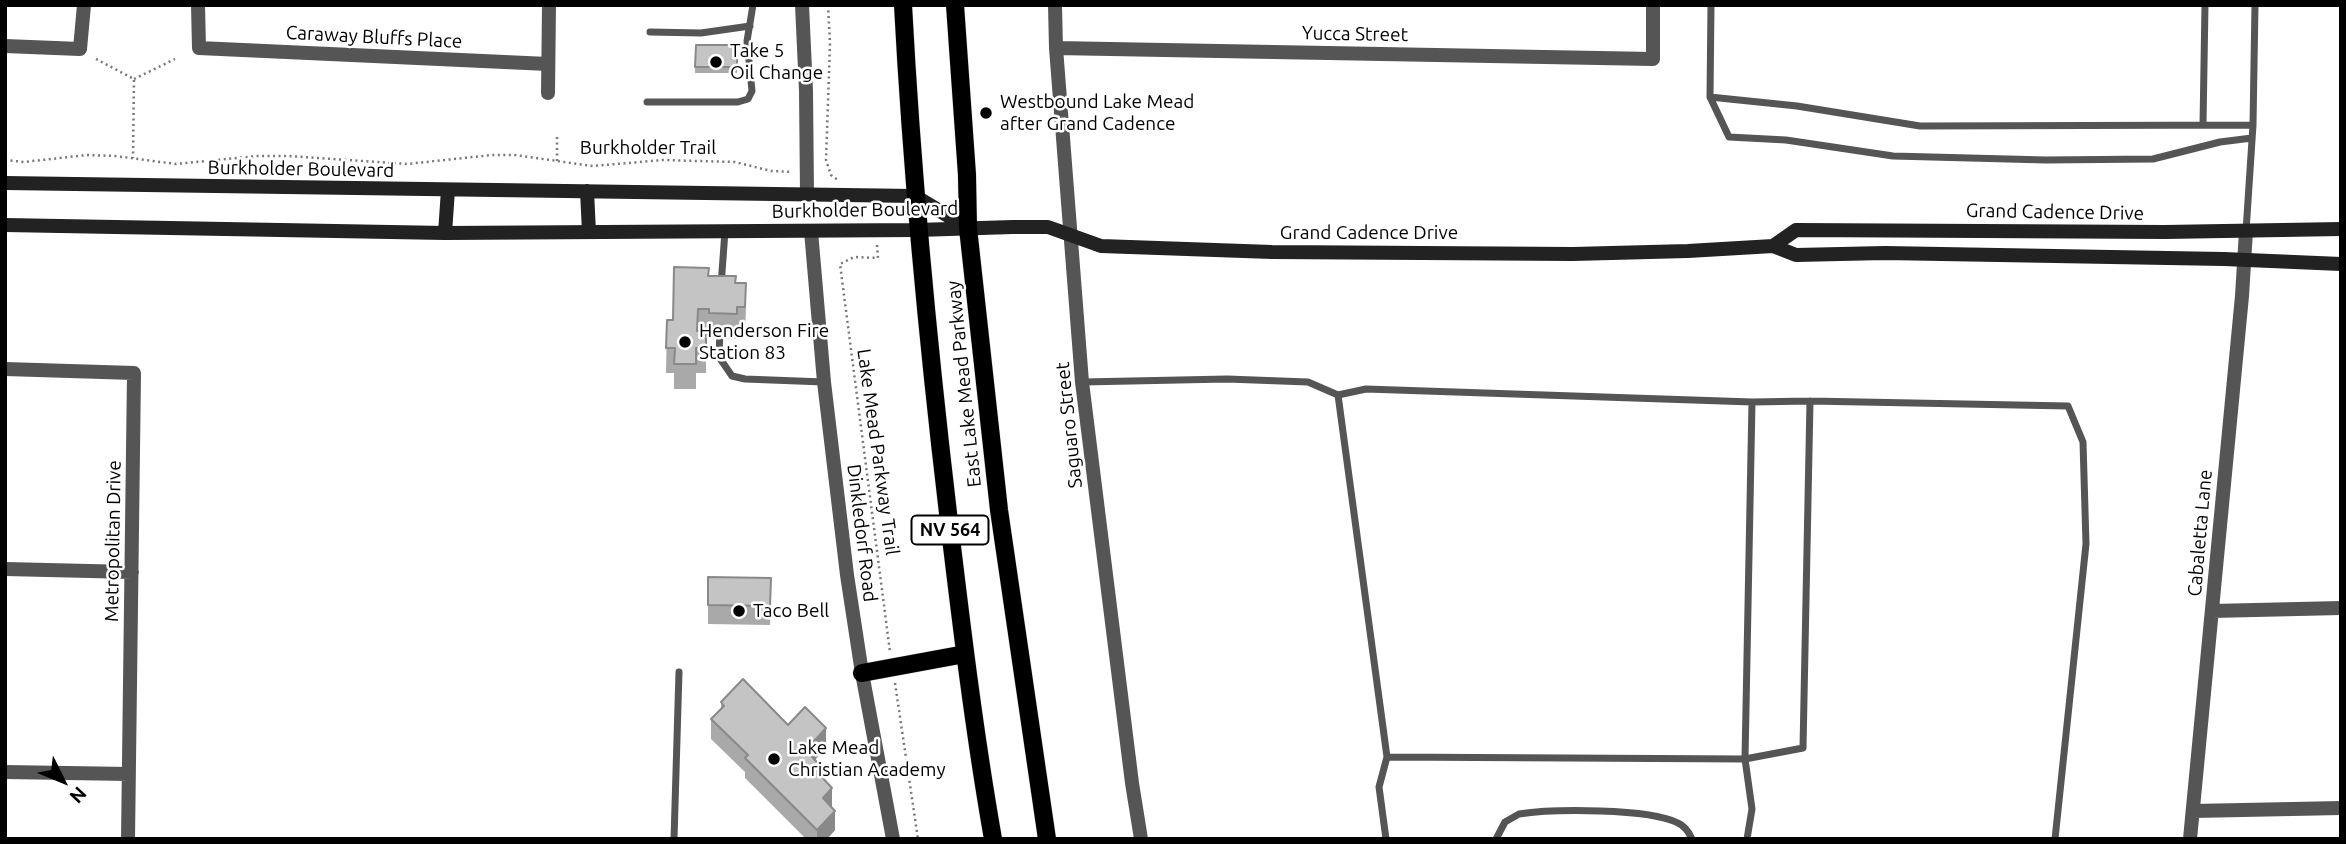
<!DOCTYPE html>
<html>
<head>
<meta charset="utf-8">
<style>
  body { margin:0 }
  #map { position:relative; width:2346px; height:844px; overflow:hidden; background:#fff; font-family:Ubuntu,sans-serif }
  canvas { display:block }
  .frame { position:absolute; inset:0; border:7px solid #000; pointer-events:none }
  .north { position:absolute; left:28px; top:746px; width:70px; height:70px; -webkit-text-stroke:5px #fff; paint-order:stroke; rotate:133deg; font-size:19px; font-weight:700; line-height:28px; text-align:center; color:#000 }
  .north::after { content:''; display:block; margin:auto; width:24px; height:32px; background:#000; clip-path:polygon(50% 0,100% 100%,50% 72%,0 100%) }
</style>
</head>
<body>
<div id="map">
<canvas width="2346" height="844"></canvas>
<div class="frame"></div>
<div class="north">N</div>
</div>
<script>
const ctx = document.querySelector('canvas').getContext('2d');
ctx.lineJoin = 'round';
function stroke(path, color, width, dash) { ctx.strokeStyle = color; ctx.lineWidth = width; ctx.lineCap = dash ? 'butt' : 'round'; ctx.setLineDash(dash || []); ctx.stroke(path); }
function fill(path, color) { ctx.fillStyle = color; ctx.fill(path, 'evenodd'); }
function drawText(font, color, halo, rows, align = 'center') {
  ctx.font = font + ' Ubuntu,sans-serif'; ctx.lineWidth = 5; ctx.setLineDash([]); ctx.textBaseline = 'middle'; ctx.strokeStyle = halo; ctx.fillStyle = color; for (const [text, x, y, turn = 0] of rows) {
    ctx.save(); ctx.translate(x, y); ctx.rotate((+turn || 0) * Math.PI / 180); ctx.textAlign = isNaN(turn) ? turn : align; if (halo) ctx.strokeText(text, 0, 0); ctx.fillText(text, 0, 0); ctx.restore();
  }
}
const primary = new Path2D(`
  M903,5C912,175 928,344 948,513C961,622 974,731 993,839
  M955,5L967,175L968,228L999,510L1047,839
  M862,673L965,654`);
stroke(primary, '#dbdbdb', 19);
stroke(new Path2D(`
  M828,5L830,44L826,160L831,175L838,180
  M96,59L134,79L133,158
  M134,79L175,59
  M557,137V161
  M5,160L24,162L87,155L115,156L176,164L257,156H289L407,164L492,155H514L593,166L663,160L735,162L771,171L792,172
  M877,245L878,258L854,257L840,264L890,652
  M895,683L918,839`), '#777', 2.5, [2, 3.5]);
stroke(new Path2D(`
  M1711,5L1710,97L1729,137L1786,140L1893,156L2046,160L2153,159L2220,142L2252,138
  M650,32L701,33L750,26
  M1710,97L1797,106L1920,126L2253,125
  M647,102H738L748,99L752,91L747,41L753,5
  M2203,125L2205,5
  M2246,231L2253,125L2255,5
  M721,286L725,231
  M720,329L719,357L732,376L745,379L824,382
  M1083,382L1227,379L1308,382L1338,395L1366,389L1752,402L1810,401L2068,406L2083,442L2086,544L2055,839
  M1338,395L1387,757L1379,787L1386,839
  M1387,757L1745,759L1803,748L1810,401
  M674,839L679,672
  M1496,839L1505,822L1519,814C1552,809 1649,808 1678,823C1685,826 1689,832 1692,839
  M1747,839L1752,809L1745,759L1752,402`), '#555', 7);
stroke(new Path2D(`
  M198,5L199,48L548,64
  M802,5L806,91L807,193
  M1055,5L1056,48L1082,382L1132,783L1141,839
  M5,46L80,49L84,5
  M1056,48L1653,59V5
  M548,93L549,5
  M811,231L824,382L847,575L862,673L893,839
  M5,369L134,373L128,839
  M5,569L132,572
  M2212,611L2341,608
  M5,772L129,774
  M2193,811L2341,808
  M2190,839L2242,296L2246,231`), '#555', 14);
stroke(new Path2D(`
  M5,183L915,196L968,228
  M587,191L589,232
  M5,225L445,233L917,230L1013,227H1048L1101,246L1272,252L1573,254L1688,251L1773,246L1796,255L1885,253L2224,259L2341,264
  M445,233L448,190
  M1773,246L1796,230L2165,232L2341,229`), '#222', 14);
stroke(primary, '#000', 18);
fill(new Path2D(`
  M696,45H737V73H695Z
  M709,276L736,283L746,308L745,332H737V339L709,338V334H706V373H696V389H674V373H666L667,320H673Z
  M708,577L771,578L770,625L708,624Z
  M721,702L788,725L826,748L815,760L824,779L832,807L835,830L827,839H806L745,778V772L711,739V719L721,710Z`), '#a9a9a9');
fill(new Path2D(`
  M826,728V748L806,769V750Z
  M832,788V807L823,817V798Z
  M835,811V830L827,839H817V830Z`), '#898989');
const building = new Path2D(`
  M696,45H737V67H695Z
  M674,267L709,268L708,276H736L735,283H746L745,307H737V314L709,313V309H698L697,331H706V348H696V364H674L675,348H666L667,320H673Z
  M708,577L771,578L770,606L708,605Z
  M743,679L788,725L805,707L826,728L806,750L824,770L820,775L832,788L823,798L835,811L817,830L745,758L748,755L711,719L724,706L721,702Z`);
fill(building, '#c4c4c4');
stroke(building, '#898989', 2);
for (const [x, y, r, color] of [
  [716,62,7,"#000"],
  [986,113,7,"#000"],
  [685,342,7,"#000"],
  [739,611,7,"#000"],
  [774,759,7,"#000"]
]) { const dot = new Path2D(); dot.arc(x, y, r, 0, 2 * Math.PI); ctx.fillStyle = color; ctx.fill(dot); stroke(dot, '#fff', 2.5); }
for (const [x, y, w] of [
  [950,530,77]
]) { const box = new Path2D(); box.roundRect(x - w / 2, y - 14.5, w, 29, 5); ctx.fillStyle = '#fff'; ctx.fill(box); stroke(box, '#000', 2); }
drawText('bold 18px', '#000', null, [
  ["NV 564",950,530]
]);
drawText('19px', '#000', '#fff', [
  ["Yucca Street",1355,34,1],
  ["Caraway Bluffs Place",374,37,3],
  ["Burkholder Trail",648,148],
  ["Burkholder Boulevard",301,169,1],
  ["Burkholder Boulevard",865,210,-1],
  ["Grand Cadence Drive",2055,212,1],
  ["Grand Cadence Drive",1369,233],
  ["East Lake Mead Parkway",964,384,-96],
  ["Saguaro Street",1069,425,-96],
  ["Lake Mead Parkway Trail",878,452,82],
  ["Dinkledorf Road",862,533,83],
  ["Cabaletta Lane",2200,533,-85],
  ["Metropolitan Drive",113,541,-89]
]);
drawText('19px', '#000', '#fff', [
  ["Take 5",730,51],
  ["Oil Change",730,73],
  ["Westbound Lake Mead",1000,102],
  ["after Grand Cadence",1000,124],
  ["Henderson Fire",699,331],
  ["Station 83",699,353],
  ["Taco Bell",753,611],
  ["Lake Mead",788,748],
  ["Christian Academy",788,770]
], 'left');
</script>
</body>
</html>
